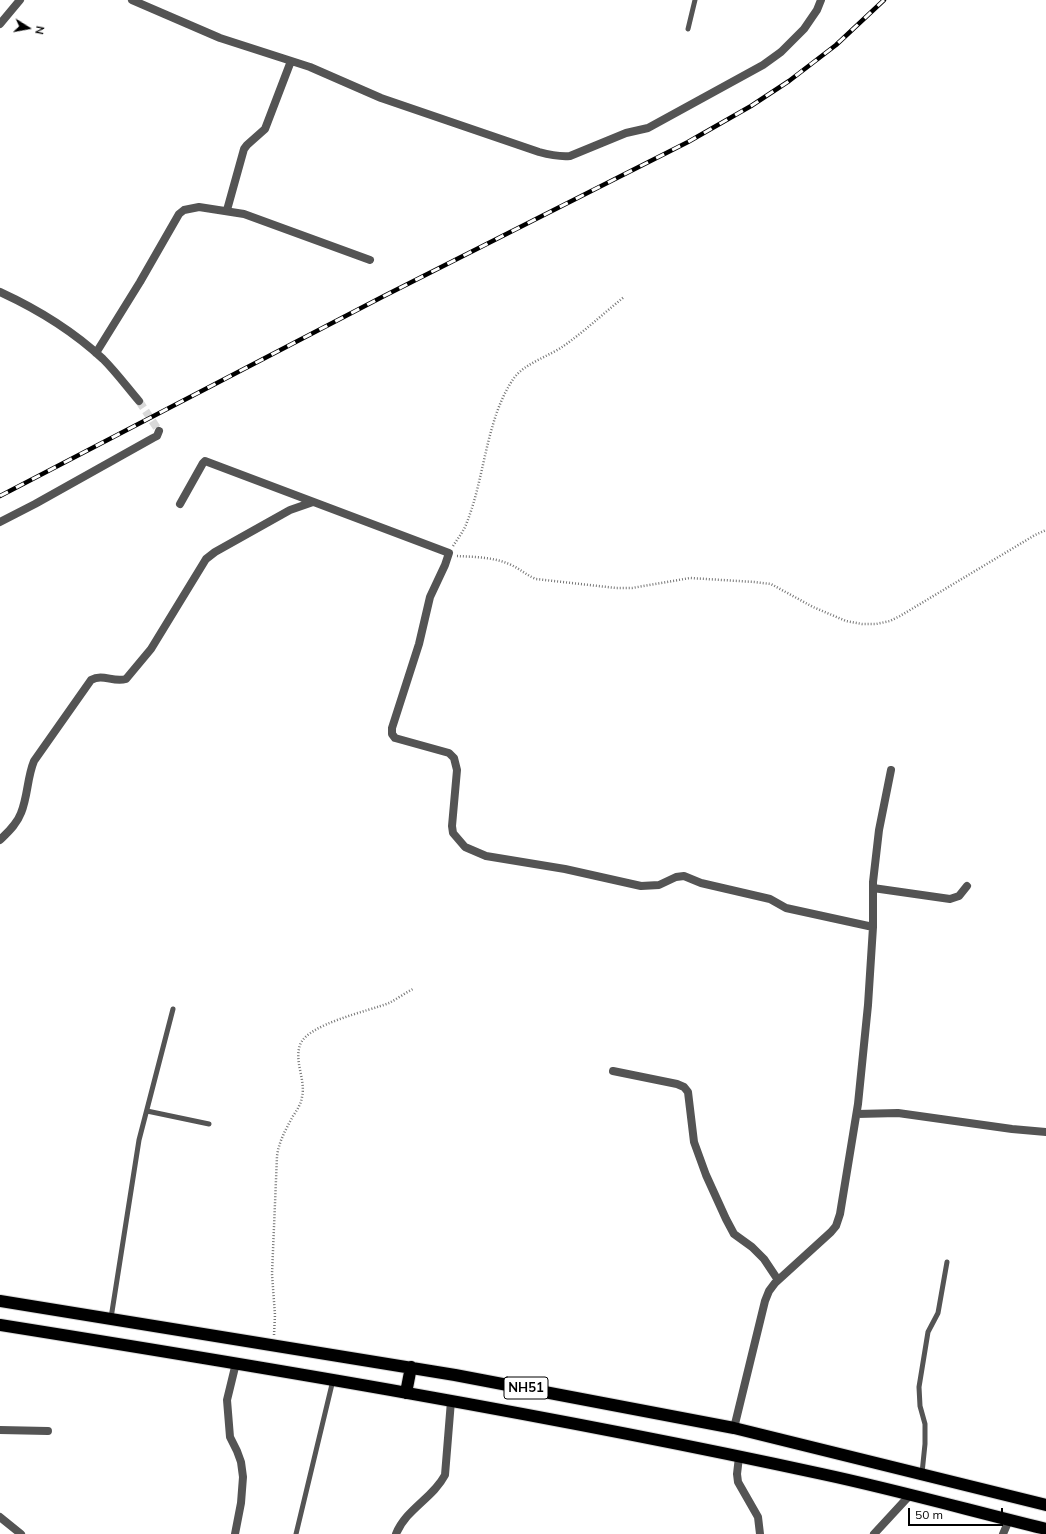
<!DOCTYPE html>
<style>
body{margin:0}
#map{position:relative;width:1046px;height:1534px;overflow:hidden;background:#fff;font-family:Mulish,sans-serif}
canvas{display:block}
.north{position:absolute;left:8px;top:8px;width:40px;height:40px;-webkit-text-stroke:3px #fff;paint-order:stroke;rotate:101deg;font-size:11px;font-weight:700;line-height:16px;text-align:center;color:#000}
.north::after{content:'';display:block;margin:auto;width:14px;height:18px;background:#000;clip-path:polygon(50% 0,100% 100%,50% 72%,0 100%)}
.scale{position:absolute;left:908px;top:1508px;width:95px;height:18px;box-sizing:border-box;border:2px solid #000;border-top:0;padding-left:5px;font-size:12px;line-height:14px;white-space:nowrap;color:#000;-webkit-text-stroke:3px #fff;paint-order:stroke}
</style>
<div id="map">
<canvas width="1046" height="1534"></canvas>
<div class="north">N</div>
<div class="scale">50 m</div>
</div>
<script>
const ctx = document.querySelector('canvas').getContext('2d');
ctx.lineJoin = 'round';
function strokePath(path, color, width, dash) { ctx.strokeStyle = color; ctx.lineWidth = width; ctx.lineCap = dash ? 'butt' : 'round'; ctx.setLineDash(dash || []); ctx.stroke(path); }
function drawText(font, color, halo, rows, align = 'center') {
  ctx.font = font + ' Mulish,sans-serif'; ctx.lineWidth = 4; ctx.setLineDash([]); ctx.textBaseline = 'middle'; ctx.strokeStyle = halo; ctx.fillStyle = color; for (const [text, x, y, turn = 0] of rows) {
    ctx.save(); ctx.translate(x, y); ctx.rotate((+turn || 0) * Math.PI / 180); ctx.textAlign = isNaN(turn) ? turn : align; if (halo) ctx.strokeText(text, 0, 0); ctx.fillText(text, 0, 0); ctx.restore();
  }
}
strokePath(new Path2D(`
 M139 401 159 431`), '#d9d9d9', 8, [8, 4]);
const highway = new Path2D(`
 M0 1301 455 1375 734 1428 1046 1505
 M0 1325C275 1369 550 1415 822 1474 897 1490 972 1511 1046 1529
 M406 1393 411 1367`);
strokePath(highway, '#dbdbdb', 14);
strokePath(new Path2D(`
 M453 546C458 538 464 531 467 522 485 477 486 418 514 378 525 363 550 356 565 345 586 330 604 313 624 297
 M457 556C474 557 493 557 509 564 519 568 526 575 536 579L616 588H632L690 578 754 582 771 584 813 607 846 621 862 624H876L890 621 900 616 1035 535 1046 530
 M274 1335 275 1315 272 1274 277 1156C279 1141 286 1129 293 1116 297 1110 301 1104 302 1097 306 1080 294 1062 300 1045 307 1024 369 1011 389 1003 397 999 405 993 413 989`), '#767676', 2.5, [1, 2]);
strokePath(new Path2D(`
 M688 29 695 0
 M147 1111 209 1124
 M111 1318 139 1140 173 1009
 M922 1473 925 1444V1424L920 1406 919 1387 928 1332 938 1313 947 1262
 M296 1534 333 1380`), '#545454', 5);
strokePath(new Path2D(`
 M132 0 220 38 310 67 381 98 539 152C550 155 559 157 570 156L626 133 648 128 763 65 781 52 804 29 817 10 821 0
 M0 24 20 0
 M227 210 244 149 247 145 265 129 291 61
 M0 292C37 309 73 331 103 359 116 372 127 387 139 401
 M96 353 140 282 179 214 184 210 199 207 244 214 370 260
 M180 504 203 463 205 461 449 553 445 565 430 597 419 644 392 728V734L395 738 449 753 454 758 457 770 452 826 453 833 465 847 486 856 565 869 641 886 659 885 676 877 684 876 701 883 770 899 786 908 873 927
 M0 522 35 504 153 438 157 436 159 431
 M0 840C8 832 17 824 21 813 28 796 27 778 34 761L91 680C103 673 113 683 126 679L151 649 206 559 215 552 290 510 313 502
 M873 888 950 899 959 896 967 886
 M613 1071 677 1084 684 1087 688 1092 694 1142 706 1175 726 1219 734 1234 752 1247 764 1259 778 1280
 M857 1114 898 1113 1012 1129 1046 1132
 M734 1428 765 1301 769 1291 775 1283 831 1232 836 1226 840 1214 858 1104 868 1005 873 927V882L879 830 891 770
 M0 1430 48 1431
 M739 1457 737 1474 738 1482 758 1517 760 1534
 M0 1517 21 1534
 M235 1534 241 1503 243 1477 241 1462 237 1451 230 1437 227 1400 236 1363
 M396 1534C406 1509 433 1498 445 1475L451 1401
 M874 1534 910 1495
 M1003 1534 1009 1520`), '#545454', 8);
strokePath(highway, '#000', 12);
const rail = new Path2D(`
 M0 496 384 296 688 142 751 106 789 81 836 45 884 0`);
strokePath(rail, '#000', 4.5);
strokePath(rail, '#fff', 3, [9]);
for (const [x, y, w] of [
 [526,1388,44]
]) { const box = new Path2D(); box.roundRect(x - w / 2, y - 11, w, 22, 3); ctx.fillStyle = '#fff'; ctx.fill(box); strokePath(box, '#000', 1); }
drawText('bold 13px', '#000', null, [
 ["NH51",526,1388]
]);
</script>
